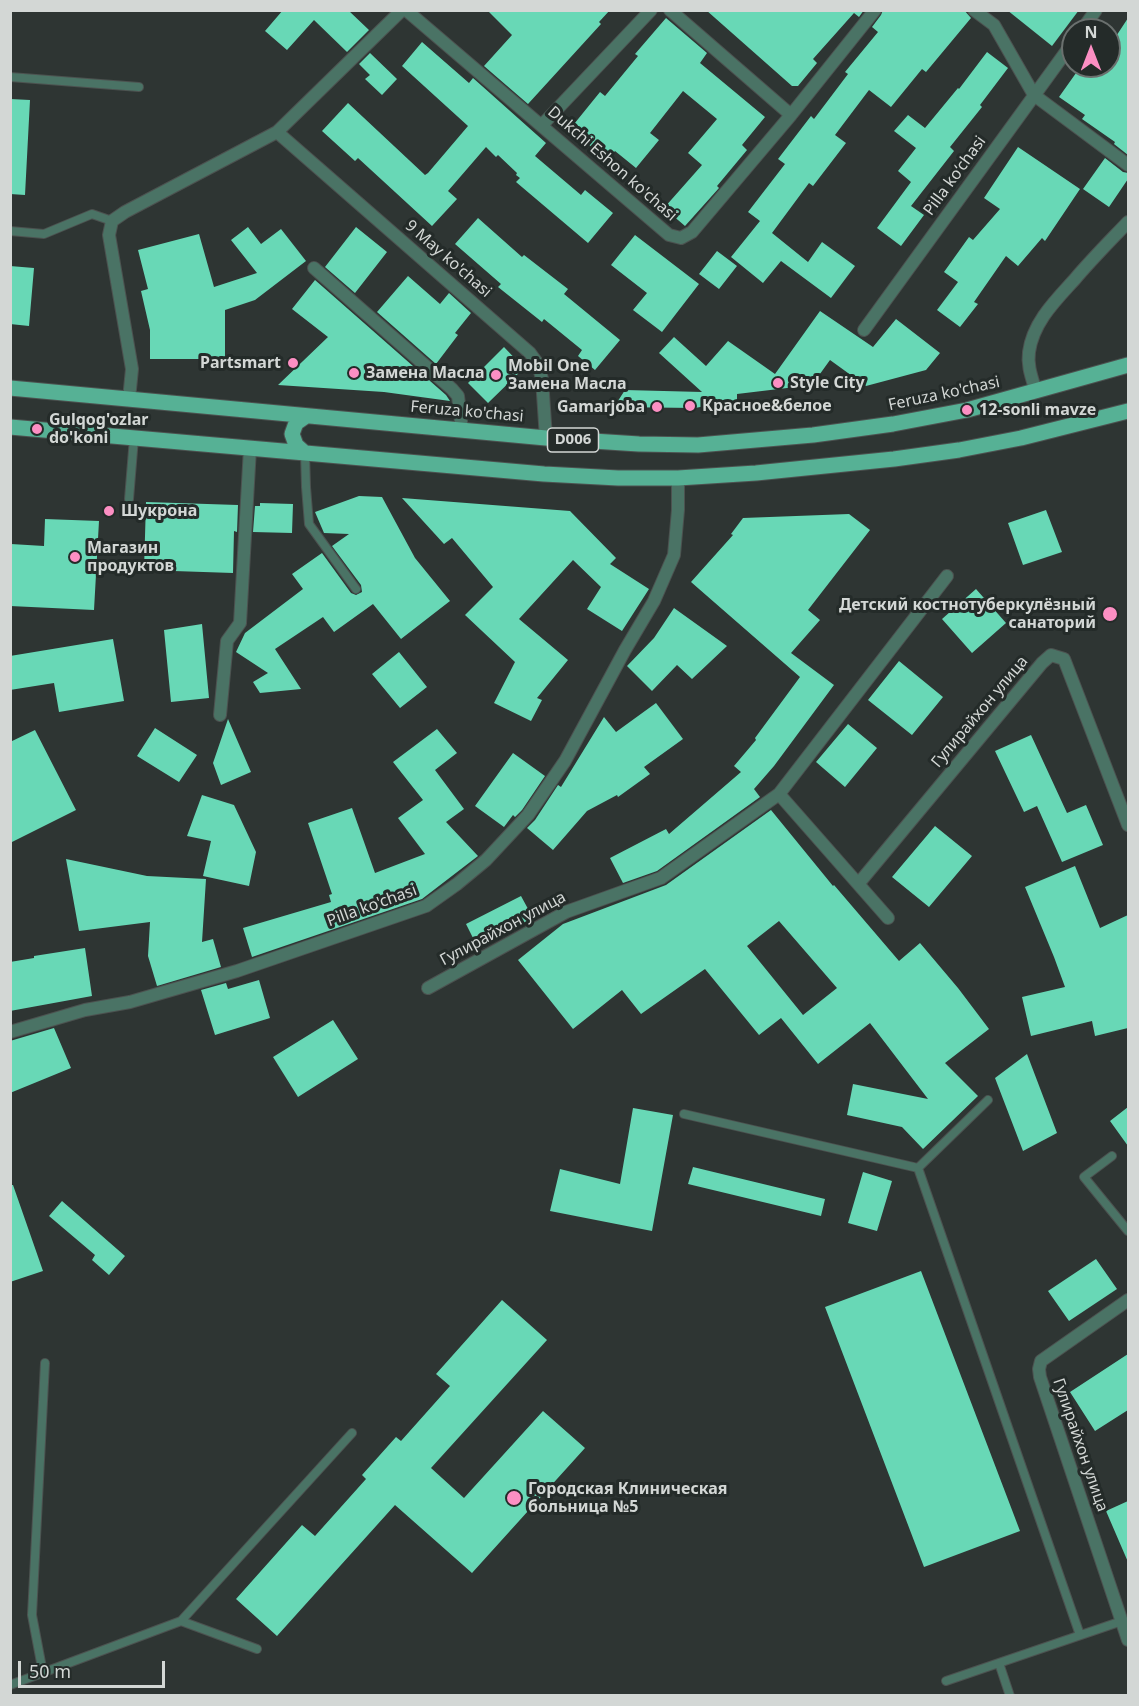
<!DOCTYPE html>
<meta charset="utf-8">
<style>
body{margin:0}
#map{position:relative;width:1139px;height:1706px;overflow:hidden;background:#2e3533;font-family:"Noto Sans",sans-serif}
canvas{display:block}
.frame{position:absolute;inset:0;border:12px solid #d3d7d5;pointer-events:none}
.north{position:absolute;left:1061px;top:18px;width:60px;height:60px;box-sizing:border-box;background:#242b29;border:2px solid #6a706e;border-radius:50%;rotate:0deg;font-size:16px;font-weight:700;line-height:24px;text-align:center;color:#d3d7d5}
.north::after{content:'';display:block;margin:auto;width:21px;height:27px;background:#fc8fc3;clip-path:polygon(50% 0,100% 100%,50% 72%,0 100%)}
.scale{position:absolute;left:18px;top:1661px;width:147px;height:27px;box-sizing:border-box;border:3px solid #d3d7d5;border-top:0;padding-left:8px;font-size:18px;line-height:21px;white-space:nowrap;color:#d3d7d5;-webkit-text-stroke:4px #242b29;paint-order:stroke}
</style>
<div id="map">
<canvas width="1139" height="1706"></canvas>
<div class="frame"></div>
<div class="north">N</div>
<div class="scale">50 m</div>
</div>
<script>
const ctx = document.querySelector('canvas').getContext('2d');
ctx.lineJoin = 'round';
function fillPath(path, color) { ctx.fillStyle = color; ctx.fill(path, 'evenodd'); }
function strokePath(path, color, width, dash) { ctx.strokeStyle = color; ctx.lineWidth = width; ctx.lineCap = dash ? 'butt' : 'round'; ctx.setLineDash(dash || []); ctx.stroke(path); }
function drawText(font, color, halo, rows, align = 'center') {
  ctx.font = font + ' "Noto Sans",sans-serif'; ctx.lineWidth = 6; ctx.setLineDash([]); ctx.textBaseline = 'middle'; ctx.strokeStyle = halo; ctx.fillStyle = color; for (const [text, x, y, turn = 0] of rows) {
    ctx.save(); ctx.translate(x, y); ctx.rotate((+turn || 0) * Math.PI / 180); ctx.textAlign = isNaN(turn) ? turn : align; if (halo) ctx.strokeText(text, 0, 0); ctx.fillText(text, 0, 0); ctx.restore();
  }
}
fillPath(new Path2D(`
 M283 10 349 11 369 30 347 52 314 20 287 50 265 31Z
 M487 10H610L599 22 601 24 528 104 484 66 512 35Z
 M706 10H864L859 17 854 13 813 59 817 63 798 86H792Z
 M883 10H964L971 18 926 72 922 69 891 107 869 90 835 135 846 143 813 186 809 183 772 233 808 262 822 242 855 266 831 298 781 261 763 283 731 257 760 221 748 212 785 164 778 159 811 116 814 119 848 74 845 72 878 32 872 27 881 15Z
 M1007 10H1079L1052 46Z
 M666 18 707 53 700 63 765 117 742 145 747 150 717 186 719 188 685 226 664 208 702 165 688 153 717 119 683 91 650 133 659 140 636 168 615 151 607 160 570 129 600 92 605 96 638 56 635 54Z
 M1128 18V155L1114 144 1115 142 1082 119 1085 115 1059 97 1081 66H1109V47Z
 M422 42 469 83 473 78 546 143 535 156 581 195 585 190 613 213 588 243 516 182 520 178 516 175 517 173 498 155 496 157 486 147 448 191 457 199 432 226 358 158 355 161 322 131 348 103 425 175 428 173 468 126 402 66Z
 M987 52 1008 68 980 105 982 107 950 147 954 151 911 206 924 215 901 246 877 228 911 182 898 171 916 148 894 131 908 115 925 128 958 88 959 89Z
 M370 53 397 79 382 95 365 79 370 75 359 64Z
 M10 99 30 100 25 195 10 194Z
 M1018 147 1080 189 1045 241 1042 238 1018 266 1006 256 974 302 978 304 960 327 937 310 958 282 944 272 969 237 973 240 1000 209 984 198Z
 M1105 158 1123 172 1128 173V179L1109 207 1083 189Z
 M478 218 522 257 524 255 568 289 564 294 620 340 595 370 578 356 582 350 544 319 542 322 498 287 501 284 455 244Z
 M248 227 261 244 281 229 306 261 255 300 225 310V359H150V330L141 291 148 289 138 250 199 234 214 287 257 273 231 240Z
 M356 227 387 252 355 293 325 267Z
 M635 235 699 284 662 332 633 310 647 293 611 265Z
 M717 251 737 266 719 289 699 274Z
 M10 266 34 268 29 326 10 324Z
 M408 276 440 304 449 293 471 313 455 333 458 335 436 364 377 312Z
 M315 280 446 395 450 401 384 392 278 385 328 337 292 309Z
 M820 311 873 347 896 319 940 353 926 370 866 386 830 360 812 385 737 394V400L695 408 614 407 625 390 702 392 659 353 674 337 706 366 728 341 775 374Z
 M504 347 524 368 488 403 468 383Z
 M359 496 382 497 415 558 450 601 401 639 373 604 334 632 323 617 275 649 301 689 260 693 253 682 268 673 236 652 245 633 303 589 292 574 322 553 351 593 356 595 362 592 361 585 332 546 349 534 324 533 315 512Z
 M402 498 570 511 616 558 610 564 649 589 622 631 587 609 601 587 573 560 519 619 568 660 537 698 542 700 531 721 494 703 515 662 465 615 493 587 452 538 444 544Z
 M146 502 238 505 237 532 234 531 233 573 144 570Z
 M260 503 293 504 292 533 253 532 255 506H260Z
 M1046 510 1062 552 1023 565 1008 523Z
 M849 514 870 530 808 610 820 620 791 653 834 685 774 766 754 789 760 797 657 871 623 883 610 858 666 829 669 834 741 772 734 766 756 740 755 738 800 677 691 582 733 535 731 534 743 518Z
 M45 519 99 521 94 610 10 606 11 544 44 546Z
 M976 589 1006 623 972 653 942 619Z
 M674 608 727 646 692 679 677 665 652 691 627 666 654 638Z
 M202 624 209 698 171 702 164 630Z
 M113 639 124 701 59 712 54 683 10 690V656Z
 M399 652 427 687 400 708 372 674Z
 M899 661 943 697 912 735 868 700Z
 M656 703 683 739 644 767 650 774 618 797 617 795 587 811 553 850 527 828 535 820 558 785 561 787 604 717 616 732Z
 M228 719 251 772 221 785 213 763Z
 M848 724 877 748 845 787 816 762Z
 M155 728 197 755 179 782 137 756Z
 M437 729 457 753 435 770 464 809 446 822 478 856 422 899 252 957 243 928 331 902 329 895 332 894 308 823 352 808 375 873 425 854 398 818 423 800 393 762Z
 M35 730 76 810 10 843V742Z
 M1031 735 1067 813 1086 805 1103 845 1062 862 1037 806 1024 812 995 751Z
 M513 753 545 776 522 810 515 817 513 815 504 827 475 806Z
 M202 795 234 805 256 852 249 886 203 876 211 841 187 836Z
 M771 810 833 886 834 885 899 961 920 943 958 988 989 1029 945 1063 978 1096 923 1149 902 1127 847 1115 853 1084 928 1099 870 1023 818 1064 781 1018 759 1035 705 969 641 1014 622 990 573 1029 518 960 563 924 666 885ZM779 921 837 988 803 1015 747 946Z
 M935 826 972 856 929 907 892 877Z
 M66 859 147 876 206 879 202 942 213 939 221 967 157 986 148 956 150 922 79 931Z
 M1075 866 1100 928 1128 915V1028L1095 1036 1092 1021 1031 1036 1022 997 1065 987 1054 957 1025 887Z
 M521 896 533 918 477 946 466 924Z
 M85 948 92 996 10 1011V962L34 958V956Z
 M259 980 270 1018 215 1035 201 990 226 983 228 989Z
 M333 1020 358 1059 298 1097 273 1057Z
 M54 1028 71 1068 10 1093V1041Z
 M1027 1054 1057 1133 1023 1151 995 1078Z
 M1128 1107V1146L1110 1121Z
 M633 1108 673 1115 652 1231 550 1211 560 1169 620 1184Z
 M693 1167 825 1199 821 1216 688 1184Z
 M863 1172 892 1181 877 1231 848 1223Z
 M10 1185H13L43 1271 10 1282Z
 M62 1201 125 1256 109 1275 92 1260 95 1255 49 1216Z
 M1096 1259 1117 1289 1069 1321 1048 1291Z
 M921 1271 1020 1531 924 1567 825 1307Z
 M502 1300 547 1340 431 1468 464 1498 543 1411 585 1448 472 1573 395 1505 277 1636 236 1599 302 1525 315 1536 366 1479 362 1475 396 1437 401 1441 450 1386 436 1374Z
 M1128 1354V1410L1095 1431 1070 1392Z
 M1128 1501V1562L1106 1511Z`), '#68d8b6');
const service = new Path2D(`
 M10 77 139 87
 M10 231 44 234 92 214 112 221
 M305 453 306 487 309 524 356 589
 M129 499 134 438
 M684 1114 918 1168 1080 1635
 M1112 1156 1084 1177 1128 1231
 M918 1168 988 1100
 M181 1621 352 1433
 M999 1663 1010 1696
 M43 1673 32 1615 45 1363
 M946 1681 1122 1621
 M10 1685 181 1621 257 1649`);
const minor = new Path2D(`
 M406 10 669 235 681 238 692 232 791 115 875 10
 M670 10 791 115
 M974 10 994 25 1034 95 1128 165
 M1082 30 1096 10
 M542 125 651 10
 M277 132 530 353 538 364 542 379 546 438
 M314 268 452 389 458 396 462 430
 M864 330 1073 42
 M1036 392C1032 378 1027 366 1029 352 1033 322 1056 300 1075 279 1092 259 1110 241 1128 222
 M129 399 132 369 109 235 112 221 125 212 277 132 402 10
 M220 715 227 641 240 623 250 448
 M779 794 888 918
 M859 883 1042 663 1051 655 1064 659 1128 825
 M428 988 566 912 661 878 779 794 947 576
 M10 1032 85 1010 130 1002 237 971 426 906 457 884 486 860 528 815 565 761 625 650 654 601 674 555 678 510V478
 M1128 1300 1041 1361 1039 1369 1040 1377 1128 1640`);
const primary = new Path2D(`
 M10 388 546 438 639 444 698 445 813 435 893 424 967 410 1128 365
 M10 427 544 474 618 478H678L756 473 894 459 959 450 1021 438 1128 411
 M305 453 296 445 292 434 296 423 306 416`);
strokePath(service, '#4c5250', 10);
strokePath(minor, '#4c5250', 14);
strokePath(primary, '#4c5250', 17);
strokePath(service, '#4a7365', 8);
strokePath(minor, '#4a7365', 12);
strokePath(primary, '#56b195', 15);
for (const [x, y, r, color] of [
 [293,363,6,"#fc8fc3"],
 [354,373,6,"#fc8fc3"],
 [496,375,6,"#fc8fc3"],
 [778,383,6,"#fc8fc3"],
 [690,406,6,"#fc8fc3"],
 [657,407,6,"#fc8fc3"],
 [967,410,6,"#fc8fc3"],
 [37,429,6,"#fc8fc3"],
 [109,511,6,"#fc8fc3"],
 [75,557,6,"#fc8fc3"],
 [1110,614,8,"#fc8fc3"],
 [514,1498,8,"#fc8fc3"]
]) { const dot = new Path2D(); dot.arc(x, y, r, 0, 2 * Math.PI); ctx.fillStyle = color; ctx.fill(dot); strokePath(dot, '#242b29', 2); }
for (const [x, y, w] of [
 [573,440,51]
]) { const box = new Path2D(); box.roundRect(x - w / 2, y - 12, w, 24, 4.5); ctx.fillStyle = '#242b29'; ctx.fill(box); strokePath(box, '#d3d7d5', 1.5); }
drawText('bold 15px', '#d3d7d5', null, [
 ["D006",573,440]
]);
drawText('16px', '#d3d7d5', '#242b29', [
 ["Dukchi Eshon ko'chasi",612,164,41],
 ["Pilla ko‘chasi",955,176,-54],
 ["9 May ko'chasi",448,259,41],
 ["Feruza ko'chasi",944,394,-12],
 ["Feruza ko'chasi",467,412,5],
 ["Гулирайхон улица",980,712,-50],
 ["Pilla ko'chasi",372,906,-20],
 ["Гулирайхон улица",503,929,-28],
 ["Гулирайхон улица",1080,1445,71]
]);
drawText('bold 16px', '#d3d7d5', '#242b29', [
 ["Partsmart",281,363,"right"],
 ["Mobil One",508,366],
 ["Замена Масла",508,384],
 ["Замена Масла",366,373],
 ["Style City",790,383],
 ["Красное&белое",702,406],
 ["Gamarjoba",645,407,"right"],
 ["12-sonli mavze",979,410],
 ["Gulqog'ozlar",49,420],
 ["do'koni",49,438],
 ["Шукрона",121,511],
 ["Магазин",87,548],
 ["продуктов",87,566],
 ["Детский костнотуберкулёзный",1096,605,"right"],
 ["санаторий",1096,623,"right"],
 ["Городская Клиническая",528,1489],
 ["больница №5",528,1507]
], 'left');
</script>
